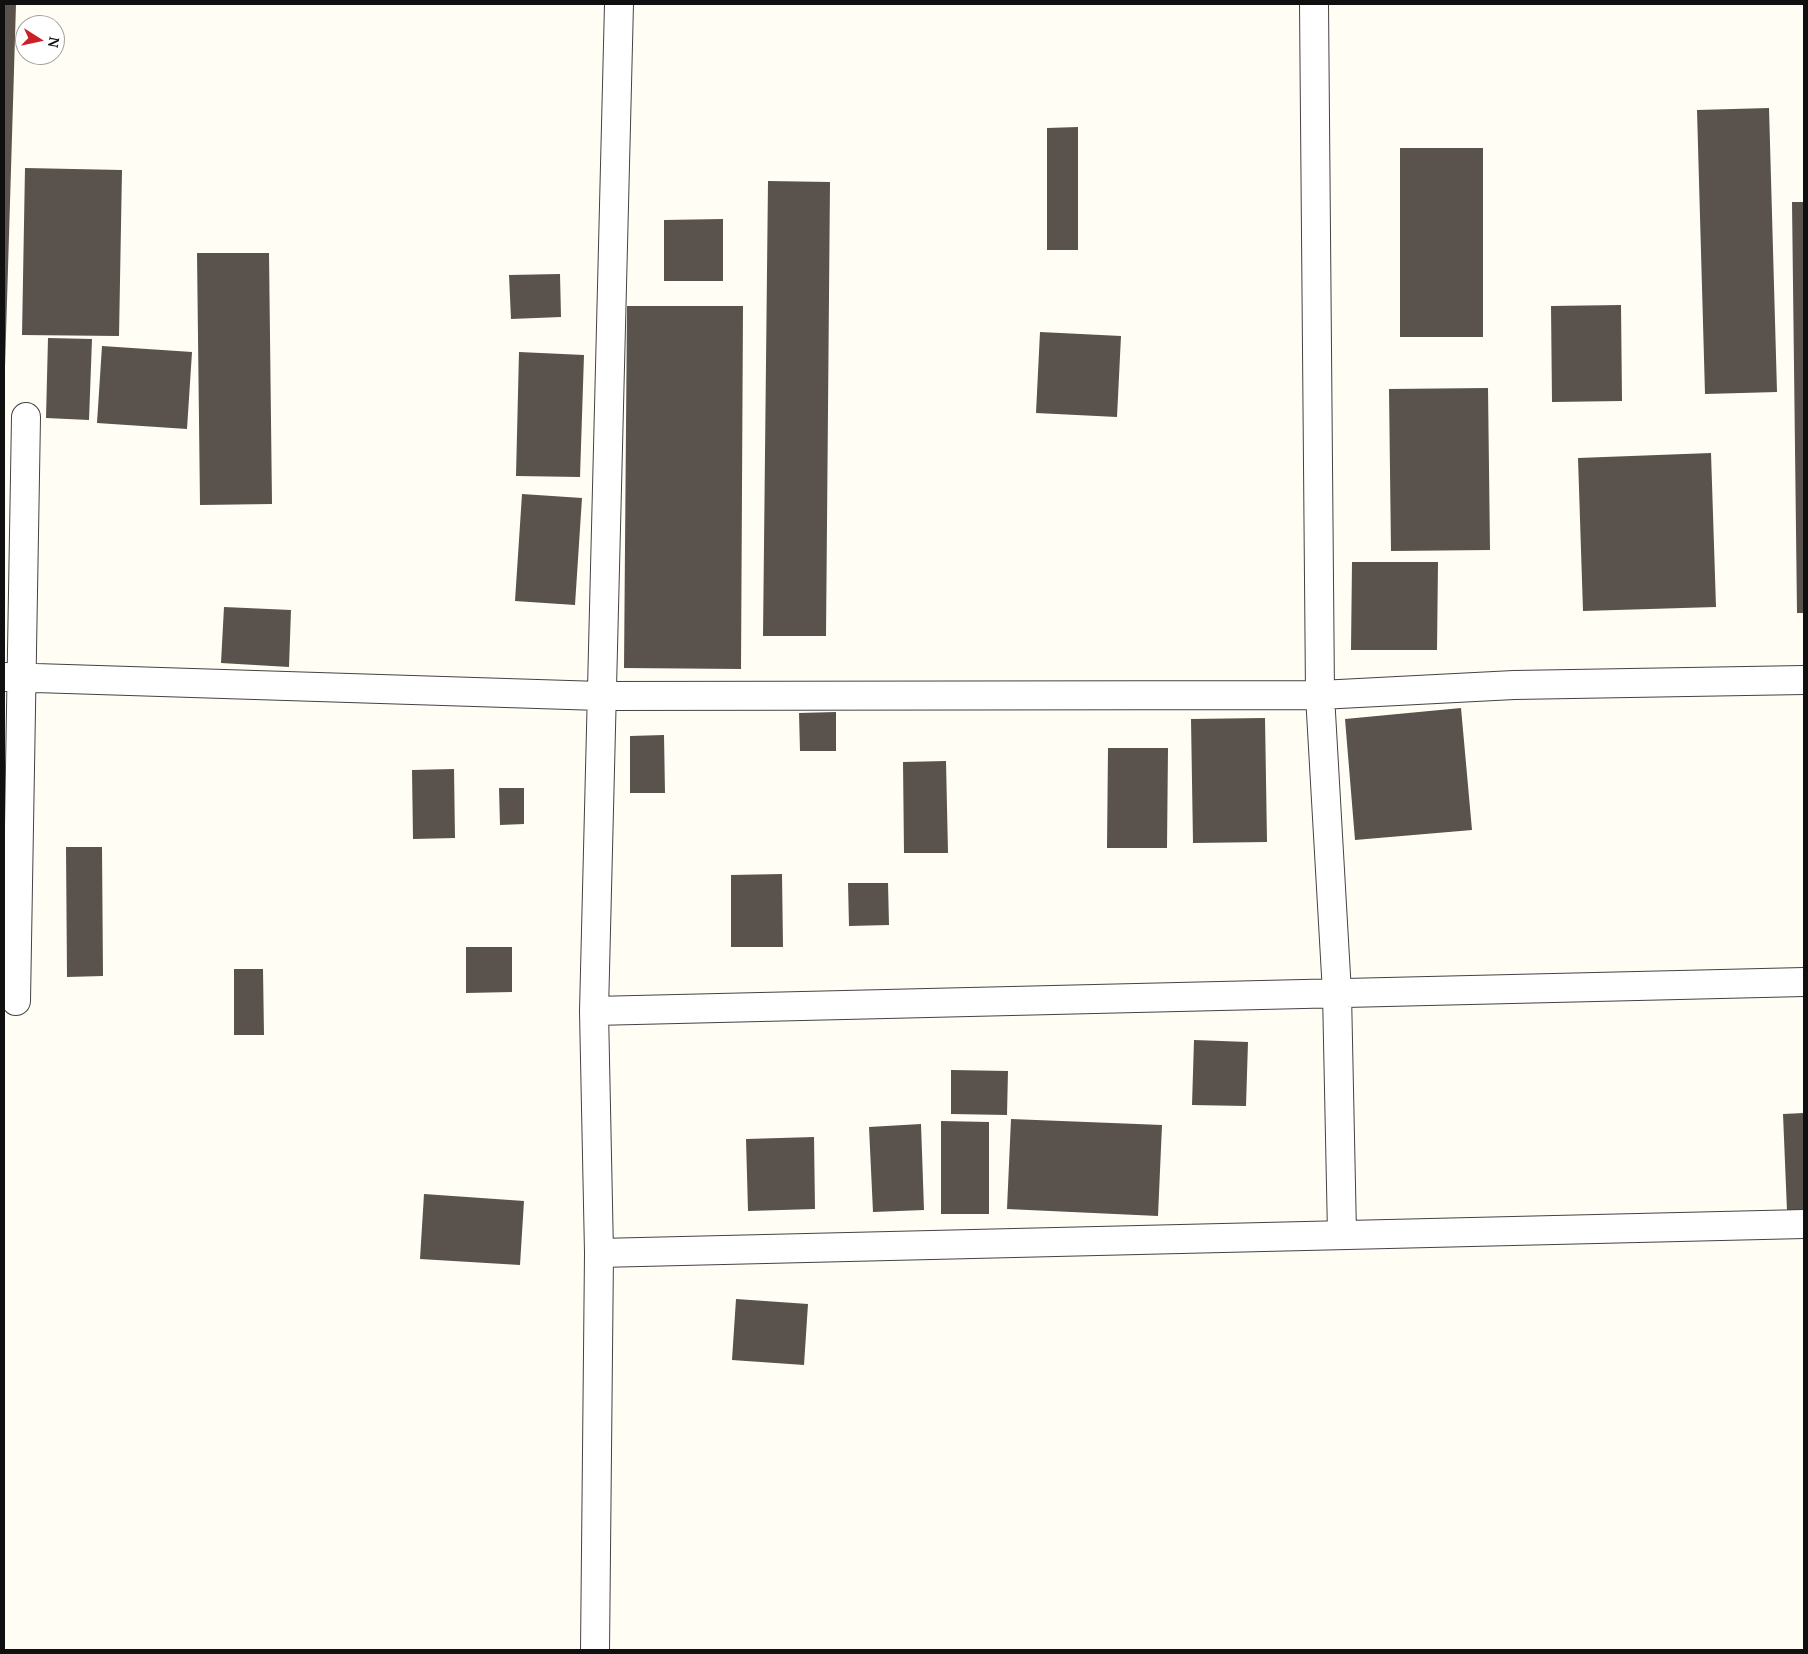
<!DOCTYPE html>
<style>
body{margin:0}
#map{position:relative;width:1808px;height:1654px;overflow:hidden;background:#fffdf4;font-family:"PT Serif",serif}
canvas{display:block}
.frame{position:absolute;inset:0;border:5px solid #101010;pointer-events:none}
.north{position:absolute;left:15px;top:15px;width:50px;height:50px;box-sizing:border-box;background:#fff;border:1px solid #9f9f9f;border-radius:50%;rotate:100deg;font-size:14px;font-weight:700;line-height:20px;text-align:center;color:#101010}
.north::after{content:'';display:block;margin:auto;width:18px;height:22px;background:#c82127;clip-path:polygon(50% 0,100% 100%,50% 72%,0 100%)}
</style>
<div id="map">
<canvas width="1808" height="1654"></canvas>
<div class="frame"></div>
<div class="north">N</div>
</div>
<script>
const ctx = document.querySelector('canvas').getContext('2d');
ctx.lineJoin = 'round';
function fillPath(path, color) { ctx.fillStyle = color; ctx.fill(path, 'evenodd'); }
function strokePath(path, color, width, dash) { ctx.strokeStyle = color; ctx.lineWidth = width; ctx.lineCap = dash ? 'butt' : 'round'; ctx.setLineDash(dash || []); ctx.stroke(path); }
fillPath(new Path2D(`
 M4 4H16L5 367H4Z
 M1769 108 1777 392 1705 394 1697 110Z
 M1078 127V250H1047V128Z
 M1400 148H1483V337H1400Z
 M25 168 122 170 119 336 22 335Z
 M768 181 830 182 826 636H763Z
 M1792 202H1804V613H1797Z
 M723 219V281H664V220Z
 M197 253H269L272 504 200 505Z
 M560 274 561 317 511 319 509 275Z
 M1621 305 1622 401 1552 402 1551 306Z
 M627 306H743L741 669 624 668Z
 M1040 332 1121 336 1117 417 1036 413Z
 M48 338 92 339 89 420 46 418Z
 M102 346 192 352 187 429 97 423Z
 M519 352 584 355 580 477 516 476Z
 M1488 388 1490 550 1391 551 1389 389Z
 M1711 453 1716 607 1583 611 1578 458Z
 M522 494 582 498 575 605 515 601Z
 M1352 562H1438L1437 650H1351Z
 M224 607 291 610 289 667 221 663Z
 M1461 708 1472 830 1355 840 1345 719Z
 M836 712V751H800L799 713Z
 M1265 718 1267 842 1193 843 1191 719Z
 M664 735 665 793H630V736Z
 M1108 748H1168L1167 848H1107Z
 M946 761 948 853H904L903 762Z
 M454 769 455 838 413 839 412 770Z
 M499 788H524V824L500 825Z
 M66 847H102L103 976 67 977Z
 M782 874 783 947H731V875Z
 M848 883H888L889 925 849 926Z
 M466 947H512V992L466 993Z
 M234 969H263L264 1035H234Z
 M1194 1040 1248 1042 1246 1106 1192 1105Z
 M951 1070 1008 1071 1007 1115 951 1114Z
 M1804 1113V1211H1787L1783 1114Z
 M1011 1119 1162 1125 1158 1216 1007 1209Z
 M941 1121 989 1122V1214H941Z
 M921 1124 924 1210 873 1212 869 1127Z
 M814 1137 815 1209 748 1211 746 1139Z
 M424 1194 524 1201 520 1265 420 1259Z
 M736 1299 808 1304 804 1365 732 1360Z`), '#5a524c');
const minor = new Path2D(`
 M1314 4 1320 695 1337 993 1342 1234
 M4 677 600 696 1320 695 1514 685 1804 680
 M16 1001 26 417
 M594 1011 1804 982
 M599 1253 1804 1224
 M595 1650 599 1253 594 1011 619 4`);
strokePath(minor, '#434343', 30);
strokePath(minor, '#fff', 28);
</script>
